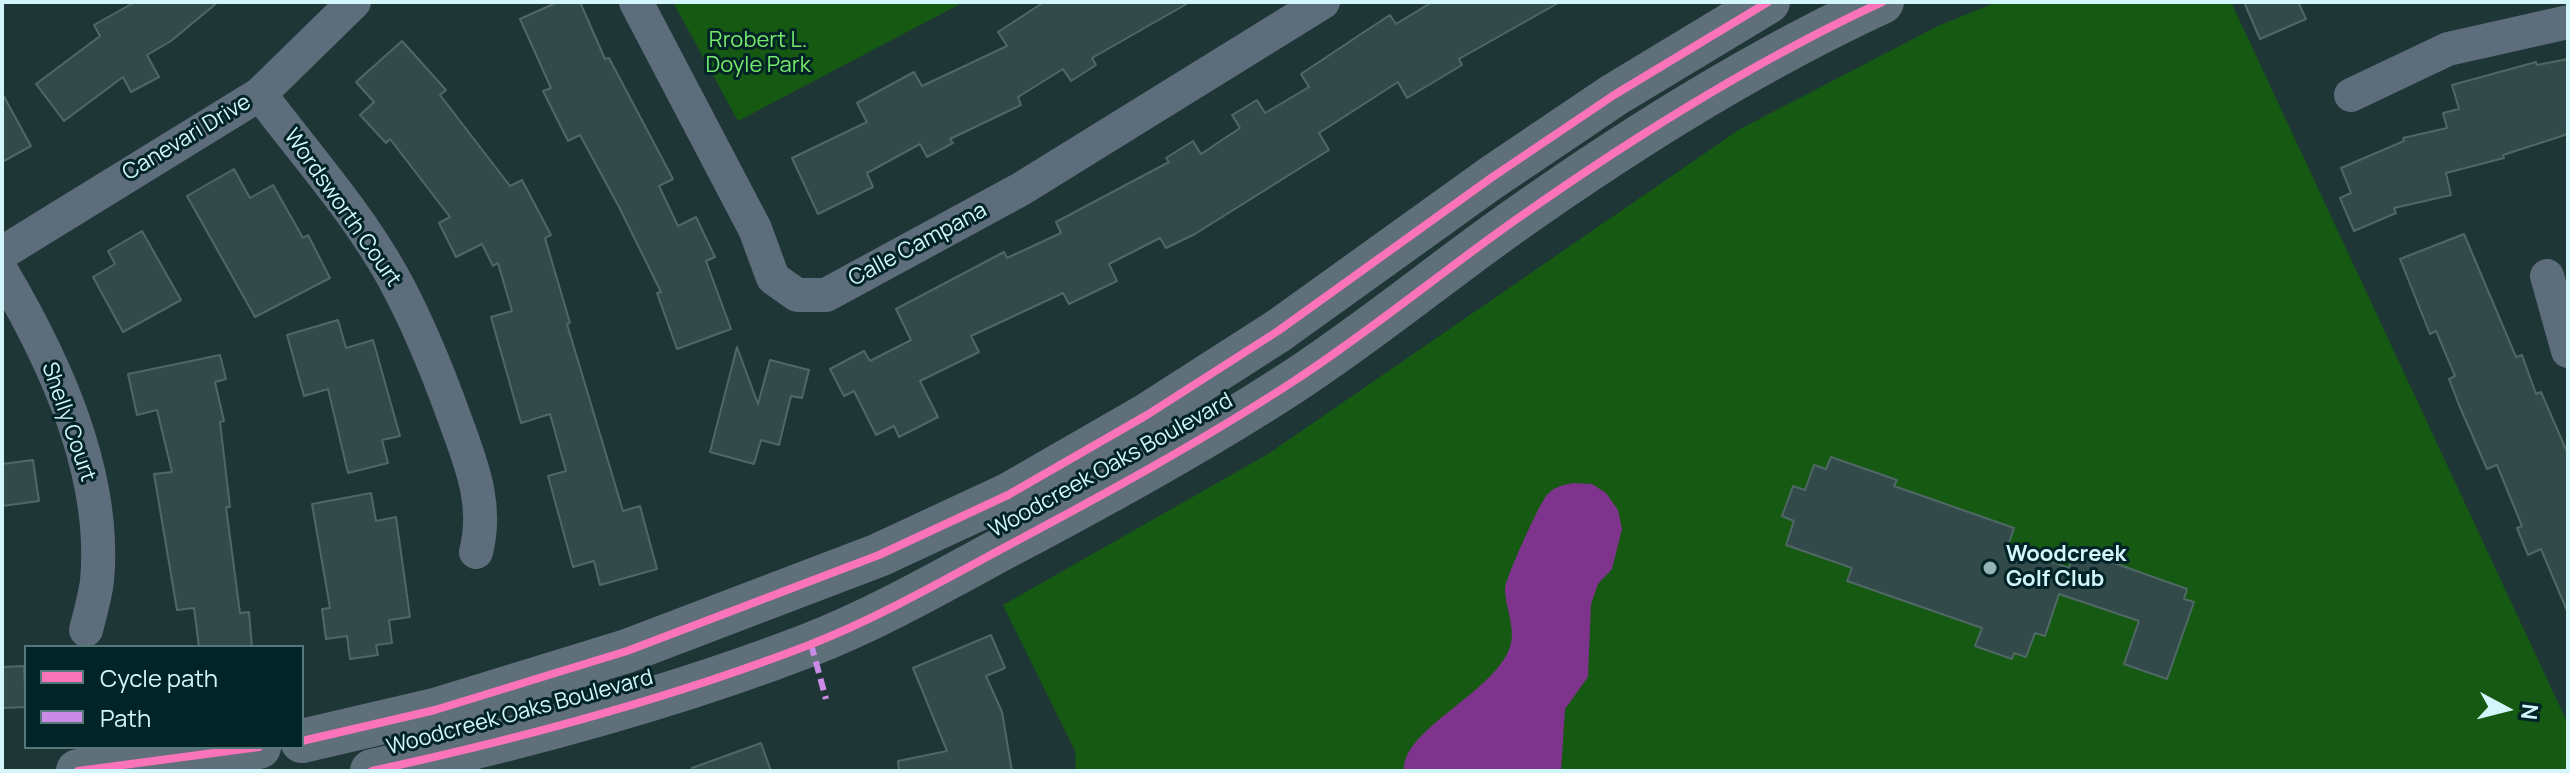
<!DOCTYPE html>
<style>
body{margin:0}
#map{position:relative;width:2570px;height:773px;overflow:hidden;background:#1f3637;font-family:Manrope,sans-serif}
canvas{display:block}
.frame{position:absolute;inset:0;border:4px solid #d2f6f9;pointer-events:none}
.legend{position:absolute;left:24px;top:645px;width:280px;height:104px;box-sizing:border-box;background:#032426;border:2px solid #56787a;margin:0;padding:10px 14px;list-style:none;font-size:24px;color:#d2f6f9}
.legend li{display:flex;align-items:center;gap:16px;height:40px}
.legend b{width:40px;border:2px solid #56787a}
.north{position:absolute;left:2466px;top:669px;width:80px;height:80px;-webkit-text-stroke:6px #032426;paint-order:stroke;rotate:97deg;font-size:22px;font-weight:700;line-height:32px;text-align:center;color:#d2f6f9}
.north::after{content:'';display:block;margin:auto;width:28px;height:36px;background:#d2f6f9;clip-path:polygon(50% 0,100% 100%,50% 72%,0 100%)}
</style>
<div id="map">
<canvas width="2570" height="773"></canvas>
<div class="frame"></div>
<ul class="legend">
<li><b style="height:10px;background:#fb73b8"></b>Cycle path</li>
<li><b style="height:10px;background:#ca8be6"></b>Path</li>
</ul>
<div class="north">N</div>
</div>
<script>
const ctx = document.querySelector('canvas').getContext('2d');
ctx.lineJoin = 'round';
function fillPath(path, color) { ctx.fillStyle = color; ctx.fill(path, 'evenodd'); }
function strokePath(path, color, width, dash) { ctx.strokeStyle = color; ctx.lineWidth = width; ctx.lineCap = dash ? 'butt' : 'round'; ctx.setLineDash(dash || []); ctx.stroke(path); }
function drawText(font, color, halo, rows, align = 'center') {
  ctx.font = font + ' Manrope,sans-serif'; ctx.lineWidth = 6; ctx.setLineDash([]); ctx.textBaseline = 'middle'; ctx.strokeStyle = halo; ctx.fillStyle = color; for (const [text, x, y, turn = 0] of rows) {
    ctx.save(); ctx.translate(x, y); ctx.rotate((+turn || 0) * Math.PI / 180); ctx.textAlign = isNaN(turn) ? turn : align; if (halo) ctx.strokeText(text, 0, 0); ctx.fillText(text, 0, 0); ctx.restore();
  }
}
fillPath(new Path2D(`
 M673 2H964L738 121Z
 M1997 2H2231L2568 724V771H1076L1075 751 1003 605 1268 454 1740 129 1938 26Z`), '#155913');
fillPath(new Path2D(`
 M1574 483 1592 484 1606 493 1618 510 1622 529 1612 569 1598 584 1591 604 1588 677 1565 709 1561 771H1404C1401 728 1500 691 1511 643 1515 626 1505 606 1505 589 1505 579 1540 502 1547 495 1555 486 1563 485 1574 483Z`), '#7e348c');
const building = new Path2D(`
 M135 2H218L171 41 147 55 159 77 131 92 123 77 64 121 36 84 100 36 94 25Z
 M558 2H580L605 59 609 58 673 179 659 186 678 226 696 217 715 257 706 261 731 329 677 349 657 293 661 292 619 207 580 135 568 141 543 91 551 88 520 19Z
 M1044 2H1190L1092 58 1096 65 1071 81 1063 69 1018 97 1021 105 950 139 953 143 927 157 920 144 867 173 873 187 818 214 792 158 867 122 857 103 914 72 922 86 1007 46 998 32Z
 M1432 2H1560L1459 59 1462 65 1407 98 1398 82 1319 133 1329 150 1195 234 1166 248 1160 238 1109 264 1117 281 1069 304 1063 293 971 336 979 352 920 381 938 417 899 437 894 426 876 435 854 391 844 396 830 369 864 351 870 361 911 340 896 309 1004 252 1007 258 1061 233 1056 222 1169 162 1166 158 1193 141 1201 154 1240 128 1232 115 1257 100 1265 113 1309 87 1301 74 1367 30 1390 15 1396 24Z
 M2244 2H2298L2306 19 2260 39Z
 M402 41 446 90 440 95 510 186 522 180 551 235 545 238 570 323 567 324 623 511 640 506 657 569 600 585 594 561 573 567 548 476 566 471 550 414 521 423 491 317 512 311 498 263 493 266 482 244 456 257 439 223 450 217 390 139 386 143 360 115 374 102 356 82Z
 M2568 59V134L2503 155 2504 158 2446 173 2451 195 2394 208 2396 213 2354 231 2340 198 2351 193 2341 168 2404 141 2403 138 2447 128 2443 113 2459 109 2452 85 2536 62 2537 65Z
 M2 93 31 146 2 162Z
 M234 169 250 198 273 185 303 238 308 235 330 278 255 317 187 196Z
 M142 231 181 300 123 332 93 277 115 264 108 251Z
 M2464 234 2516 357 2522 355 2536 394 2541 392 2568 454V613L2541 549 2528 555 2517 528 2522 526 2497 465 2487 469 2459 405 2449 379 2455 376 2436 331 2430 334 2400 259Z
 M338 320 346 348 373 340 400 436 382 440 388 463 348 473 328 389 304 396 287 335Z
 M737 347 758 404 770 360 809 370 802 398 791 396 779 445 761 440 754 464 710 452Z
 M220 355 226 379 215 382 224 421 220 422 230 507H226L240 613 249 612 252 647H199L194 608 177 610 154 474 172 472 157 410 137 415 128 374Z
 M1831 457 1897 480 1894 486 2014 528 2008 546 2069 568 2075 549 2187 589 2184 599 2194 602 2167 679 2124 664 2139 621 2059 594 2045 636 2035 633 2026 657 2014 653 2012 659 1975 646 1982 628 1847 581 1852 568 1786 545 1794 521 1782 516 1793 486 1805 490 1814 465 1826 469Z
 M33 460 39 501 2 506V464Z
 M371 493 376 521 396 517 410 617 389 620 392 643 376 645 378 655 350 659 347 636 326 639 322 609 330 608 312 504Z
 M991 635 1005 668 986 676 1002 712 1012 771H899L898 761 947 751 913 668Z
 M24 666 26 707 2 708V667Z
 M761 743 771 771H693L692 768Z`);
fillPath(building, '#324b4a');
strokePath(building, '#4f6866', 2);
strokePath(new Path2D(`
 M636 2 755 229 773 278 797 295H826L1021 189 1323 2
 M260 94C305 154 357 212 393 277 419 324 438 372 456 422 472 466 488 505 476 552
 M2351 95 2448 49 2568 22
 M2 253 260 94 354 2
 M2 272C55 362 107 474 97 581 95 597 90 614 86 630
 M2547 276 2568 351`), '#5e6d7c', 34);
strokePath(new Path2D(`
 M302 741 435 710 627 651 879 555 1008 495 1147 415 1278 331 1491 178 1614 95 1768 2
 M78 771 259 747
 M372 771C519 739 669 699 809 645 878 618 944 580 1009 545 1105 494 1200 442 1291 383 1368 333 1439 274 1514 221 1630 139 1752 62 1882 2`), '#5f707b', 44);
strokePath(new Path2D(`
 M811 644 826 699`), '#ca8be6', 6, [12, 6]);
strokePath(new Path2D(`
 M302 741 435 710 627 651 879 555 1008 495 1147 415 1278 331 1491 178 1614 95 1768 2
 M78 771 259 747
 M372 771C519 739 669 699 809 645 878 618 944 580 1009 545 1105 494 1200 442 1291 383 1368 333 1439 274 1514 221 1630 139 1752 62 1882 2`), '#fb73b8', 8);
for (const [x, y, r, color] of [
 [1990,568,8,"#93b3b5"]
]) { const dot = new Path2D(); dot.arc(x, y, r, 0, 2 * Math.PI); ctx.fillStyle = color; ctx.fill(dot); strokePath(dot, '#032426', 3); }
drawText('22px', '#76e96c', '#032426', [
 ["Rrobert L.",758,41],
 ["Doyle Park",758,66]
]);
drawText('22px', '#d2f6f9', '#032426', [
 ["Canevari Drive",187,138,-31],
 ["Wordsworth Court",342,208,55],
 ["Calle Campana",918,245,-28],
 ["Shelly Court",68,422,71],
 ["Woodcreek Oaks Boulevard",1111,466,-29],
 ["Woodcreek Oaks Boulevard",520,713,-15]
]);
drawText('bold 22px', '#d2f6f9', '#032426', [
 ["Woodcreek",2006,555],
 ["Golf Club",2006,580]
], 'left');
</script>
